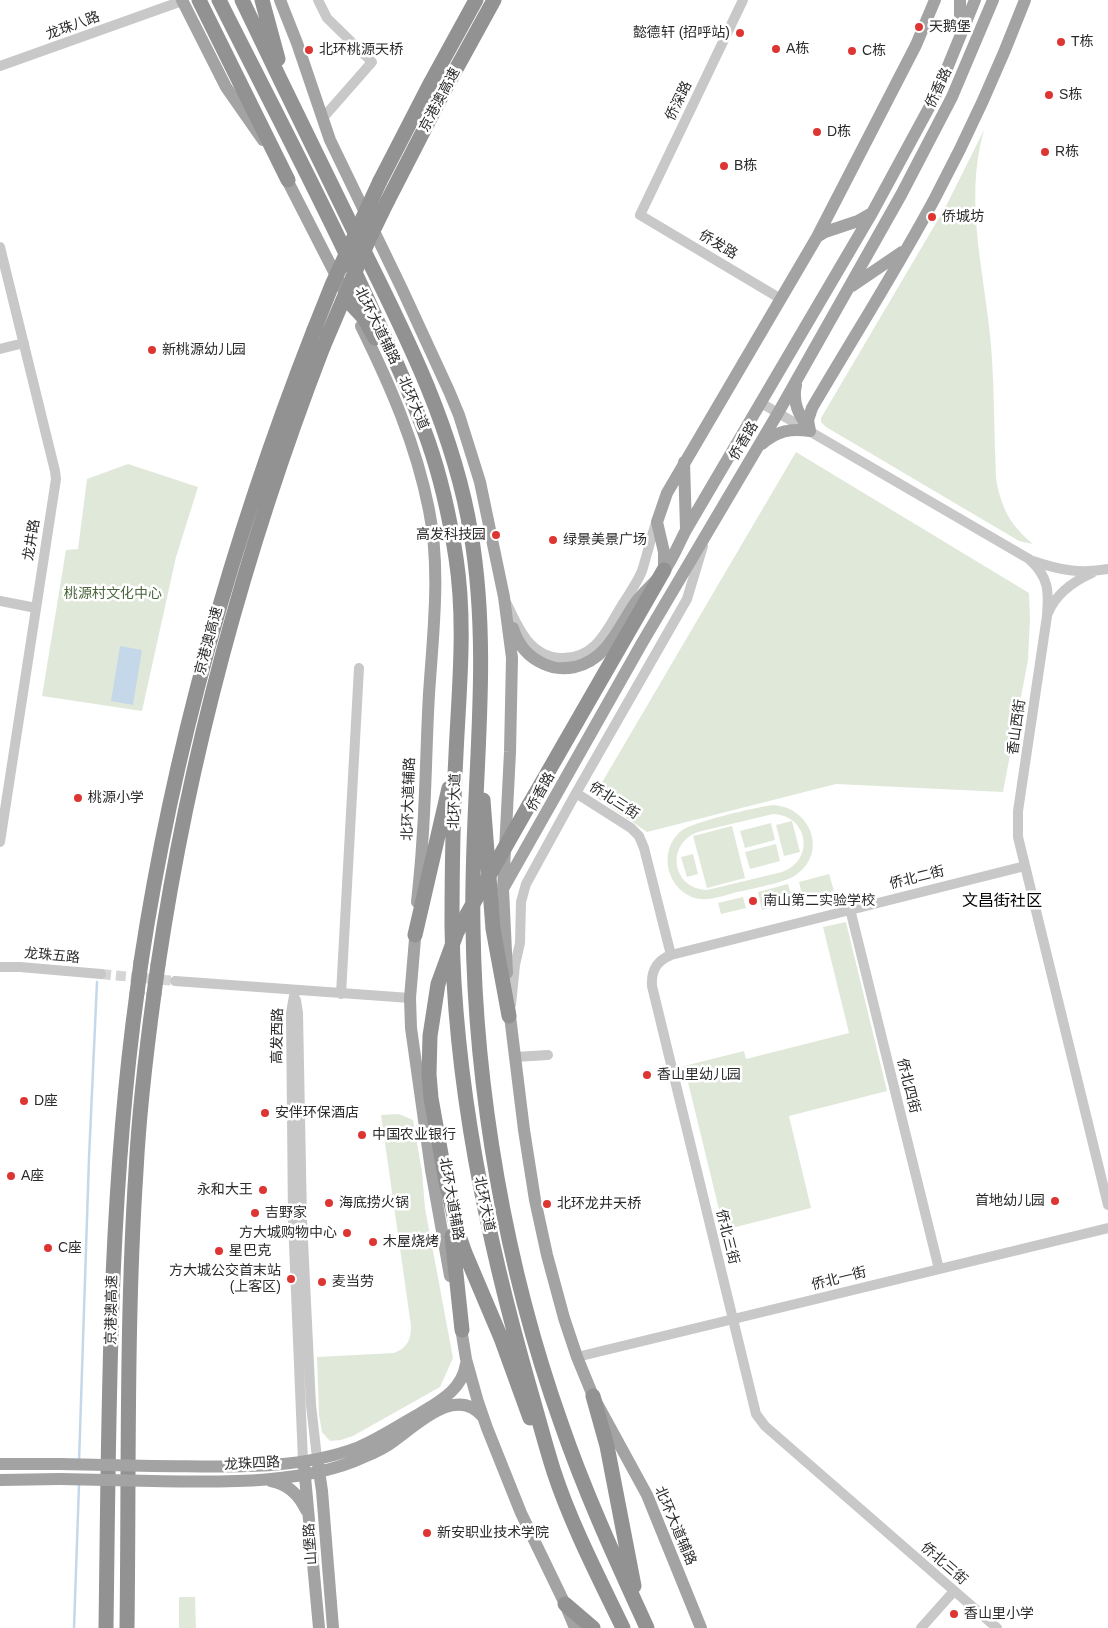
<!DOCTYPE html>
<meta charset="utf-8">
<style>
body{margin:0}
canvas{display:block;background:#fff}
</style>
<canvas width="1108" height="1628"></canvas>
<script>
const ctx = document.querySelector('canvas').getContext('2d');
ctx.lineJoin = 'round';
function fillPath(path, color) { ctx.fillStyle = color; ctx.fill(path, 'evenodd'); }
function strokePath(path, color, width, dash) { ctx.strokeStyle = color; ctx.lineWidth = width; ctx.lineCap = dash ? 'butt' : 'round'; ctx.setLineDash(dash || []); ctx.stroke(path); }
function drawText(font, color, halo, rows, align = 'center') {
  ctx.font = font + ' Helvetica,"Noto Sans SC",sans-serif'; ctx.lineWidth = 5; ctx.setLineDash([]); ctx.textBaseline = 'middle'; ctx.strokeStyle = halo; ctx.fillStyle = color; for (const [text, x, y, turn = 0] of rows) {
    ctx.save(); ctx.translate(x, y); ctx.rotate((+turn || 0) * Math.PI / 180); ctx.textAlign = isNaN(turn) ? turn : align; if (halo) ctx.strokeText(text, 0, 0); ctx.fillText(text, 0, 0); ctx.restore();
  }
}
fillPath(new Path2D(`
 M984 130C962 206 988 283 992 359 994 390 994 420 995 450 996 461 995 474 997 484 1003 512 1012 526 1033 544L1019 541 826 427 821 422V418L946 206Z
 M796 452 1029 593 1030 619 1028 660 1003 792 836 784 647 832 594 796Z
 M128 464 198 487 176 557 142 711 42 696 66 550 78 549 87 479Z
 M772 805C810 806 829 852 796 875 782 884 748 889 730 894 720 897 710 900 700 899 668 894 656 852 681 831 694 821 754 808 772 805ZM773 814C808 815 816 860 782 872L707 890C672 889 665 844 698 832Z
 M792 821 800 852 784 856 776 825Z
 M771 823 775 840 745 848 740 831Z
 M732 826 745 878 707 888 693 836Z
 M776 844 780 861 750 869 745 852Z
 M693 854 698 874 687 877 681 857Z
 M829 874 834 891 803 899 799 882Z
 M788 884 793 902 762 910 758 892Z
 M743 897 746 908 721 914 718 903Z
 M846 922 887 1091 789 1116 811 1208 724 1230 684 1066 744 1051 746 1059 849 1033 823 927Z
 M399 1114 413 1120 422 1172 425 1208 453 1358 440 1387 353 1436 341 1440 330 1441 322 1432 319 1415 317 1357 394 1353C407 1348 411 1340 411 1326L381 1115Z
 M179 1597H195L196 1628H179Z`), '#e0e9d9');
fillPath(new Path2D(`
 M120 646 142 650 133 705 111 701Z`), '#c5d8e9');
strokePath(new Path2D(`
 M79 1462 89 1158 97 982
 M74 1628 79 1485`), '#c5d8e9', 2.5);
strokePath(new Path2D(`
 M101 974 175 981`), '#d5d5d5', 10, [10, 5]);
strokePath(new Path2D(`
 M318 0 327 18 372 62 322 119
 M743 0 640 215 781 299
 M0 66 182 1
 M0 247 55 471 56 479 0 842
 M0 349 24 343
 M761 403 1029 559C1049 577 1049 591 1047 616L1018 811V837L1108 1205
 M1033 561C1059 570 1081 574 1108 569
 M0 601 36 608
 M507 604C518 628 530 656 560 658 595 660 607 630 622 605 629 594 637 583 642 571 647 555 651 537 657 520
 M1048 613C1056 594 1074 581 1092 573
 M576 793 631 828 639 836 644 848 671 955
 M850 909 939 1269
 M0 967H20L101 974
 M175 981 410 998
 M295 990 291 1013 293 1220 303 1461
 M341 994 359 668
 M296 1000 298 1013 302 1220 311 1405 317 1458
 M511 1005 515 965 520 943 521 902 526 884 576 793 687 599 703 546
 M515 1057 548 1055
 M577 1357 1108 1228
 M921 1628 954 1591
 M997 1628 765 1426 756 1414 652 986C651 971 656 961 671 955L1025 866`), '#c8c8c8', 10);
strokePath(new Path2D(`
 M182 0 226 87 263 140
 M280 0 297 43 330 140 402 289 449 391 459 415 480 482 504 597 512 658 510 752 503 889 507 973
 M960 27V0
 M283 172 349 301
 M817 237 825 232 858 221 872 213
 M852 286 902 252
 M361 326C390 385 416 444 429 510 441 570 433 633 429 694 426 745 426 795 422 846 421 864 419 883 417 902
 M796 385C792 403 799 415 809 429
 M810 431 808 420 812 408C853 338 897 269 935 198 969 134 999 68 1025 0
 M762 444C777 431 790 428 810 431
 M684 462 686 529
 M664 568V552L657 522 667 493 817 237 916 45 935 0
 M513 628C518 645 528 657 544 664 554 669 565 669 575 667 608 659 618 628 636 602 644 591 656 582 664 571 673 559 679 543 686 530L872 213 937 93 975 0
 M504 887 642 643 778 413 901 195 952 97 993 0
 M416 927 410 998 411 1028 431 1170 450 1276
 M509 1008 524 1130 535 1200 547 1255 564 1318 577 1357 593 1396 647 1495 701 1628
 M460 1322 466 1359 478 1402 487 1428 521 1513 565 1604 570 1611
 M0 1464H60
 M318 1464 322 1491 333 1628
 M153 1466C221 1466 294 1472 359 1447 380 1438 399 1425 419 1414 440 1401 462 1390 466 1364
 M304 1466 319 1628
 M0 1480 60 1479
 M153 1481C217 1482 304 1485 364 1457 374 1453 385 1448 394 1441 417 1425 456 1385 482 1416
 M271 1481C288 1484 299 1495 306 1510
 M565 1604 575 1628`), '#a3a3a3', 12);
strokePath(new Path2D(`
 M199 0 288 180
 M219 0C270 102 324 203 371 307 391 351 412 395 428 441 441 478 450 519 456 558 466 623 459 689 456 754 453 811 452 869 452 926 454 1083 487 1239 530 1389 538 1416 545 1444 554 1472 571 1524 599 1578 623 1628
 M242 0C280 80 319 159 358 239 405 333 454 429 471 534 493 664 470 796 473 927 475 1090 506 1269 561 1423 585 1493 616 1560 647 1628
 M262 0 278 59
 M380 181 431 82 476 0
 M388 200 444 91 494 0
 M350 303 364 318 375 338
 M483 800 493 929 509 1016
 M529 805 664 570
 M415 935 449 788
 M141 962C174 745 234 534 314 330
 M158 965C190 750 245 549 323 347
 M446 1182 458 1233 465 1253 501 1338 530 1418
 M452 1236 462 1330
 M593 1396 607 1446 634 1586
 M565 1604 593 1628
 M106 1628C109 1416 108 1203 137 993
 M127 1628C129 1476 126 1323 136 1171 139 1112 146 1053 154 994`), '#929292', 15);
strokePath(new Path2D(`
 M60 1464 153 1466
 M60 1479 153 1481`), '#a3a3a3', 12);
strokePath(new Path2D(`
 M314 330 332 285 380 181
 M323 347 369 239 388 200
 M137 993 141 962
 M154 994 158 965
 M446 1182 431 1098 429 1074 430 1036 438 984 457 932 529 805`), '#929292', 15);
for (const [x, y, r, color] of [
 [919,27,5,"#dd3532"],
 [740,33,5,"#dd3532"],
 [1061,42,5,"#dd3532"],
 [776,49,5,"#dd3532"],
 [309,50,5,"#dd3532"],
 [852,51,5,"#dd3532"],
 [1049,95,5,"#dd3532"],
 [817,132,5,"#dd3532"],
 [1045,152,5,"#dd3532"],
 [724,166,5,"#dd3532"],
 [932,217,5,"#dd3532"],
 [152,350,5,"#dd3532"],
 [496,535,5,"#dd3532"],
 [553,540,5,"#dd3532"],
 [78,798,5,"#dd3532"],
 [753,901,5,"#dd3532"],
 [647,1075,5,"#dd3532"],
 [24,1101,5,"#dd3532"],
 [265,1113,5,"#dd3532"],
 [362,1135,5,"#dd3532"],
 [11,1176,5,"#dd3532"],
 [263,1190,5,"#dd3532"],
 [1055,1201,5,"#dd3532"],
 [329,1203,5,"#dd3532"],
 [547,1204,5,"#dd3532"],
 [255,1213,5,"#dd3532"],
 [347,1233,5,"#dd3532"],
 [373,1242,5,"#dd3532"],
 [48,1248,5,"#dd3532"],
 [219,1251,5,"#dd3532"],
 [291,1279,5,"#dd3532"],
 [322,1282,5,"#dd3532"],
 [427,1533,5,"#dd3532"],
 [954,1614,5,"#dd3532"]
]) { const dot = new Path2D(); dot.arc(x, y, r, 0, 2 * Math.PI); ctx.fillStyle = color; ctx.fill(dot); strokePath(dot, '#fff', 2); }
drawText('14px', '#2b2b2b', '#fff', [
 ["龙珠八路",73,26,-20],
 ["侨香路",939,88,-65],
 ["京港澳高速",440,100,-62],
 ["侨深路",679,101,-64],
 ["侨发路",718,245,31],
 ["北环大道辅路",377,326,64],
 ["北环大道",413,403,67],
 ["侨香路",744,441,-59],
 ["龙井路",32,540,-81],
 ["京港澳高速",209,641,-75],
 ["香山西街",1017,727,-82],
 ["侨香路",541,792,-61],
 ["北环大道辅路",409,799,-88],
 ["北环大道",455,801,-88],
 ["侨北三街",614,801,33],
 ["侨北二街",917,878,-14],
 ["龙珠五路",52,956,5],
 ["高发西路",278,1036,-89],
 ["侨北四街",908,1086,76],
 ["北环大道辅路",451,1199,80],
 ["北环大道",484,1204,79],
 ["侨北三街",727,1237,76],
 ["侨北一街",839,1279,-14],
 ["京港澳高速",112,1310,-89],
 ["龙珠四路",252,1464,-3],
 ["北环大道辅路",675,1526,67],
 ["山堡路",311,1544,-94],
 ["侨北三街",944,1564,41]
]);
drawText('14px', '#2b2b2b', '#fff', [
 ["天鹅堡",929,27],
 ["懿德轩 (招呼站)",730,33,"right"],
 ["T栋",1071,42],
 ["A栋",786,49],
 ["北环桃源天桥",319,50],
 ["C栋",862,51],
 ["S栋",1059,95],
 ["D栋",827,132],
 ["R栋",1055,152],
 ["B栋",734,166],
 ["侨城坊",942,217],
 ["新桃源幼儿园",162,350],
 ["高发科技园",486,535,"right"],
 ["绿景美景广场",563,540],
 ["桃源小学",88,798],
 ["南山第二实验学校",763,901],
 ["香山里幼儿园",657,1075],
 ["D座",34,1101],
 ["安伴环保酒店",275,1113],
 ["中国农业银行",372,1135],
 ["A座",21,1176],
 ["永和大王",253,1190,"right"],
 ["首地幼儿园",1045,1201,"right"],
 ["海底捞火锅",339,1203],
 ["北环龙井天桥",557,1204],
 ["吉野家",265,1213],
 ["方大城购物中心",337,1233,"right"],
 ["木屋烧烤",383,1242],
 ["C座",58,1248],
 ["星巴克",229,1251],
 ["方大城公交首末站",281,1271,"right"],
 ["(上客区)",281,1287,"right"],
 ["麦当劳",332,1282],
 ["新安职业技术学院",437,1533],
 ["香山里小学",964,1614]
], 'left');
drawText('14px', '#4b653b', '#fff', [
 ["桃源村文化中心",113,594]
]);
drawText('16px', '#000', '#fff', [
 ["文昌街社区",1002,902]
]);
</script>
